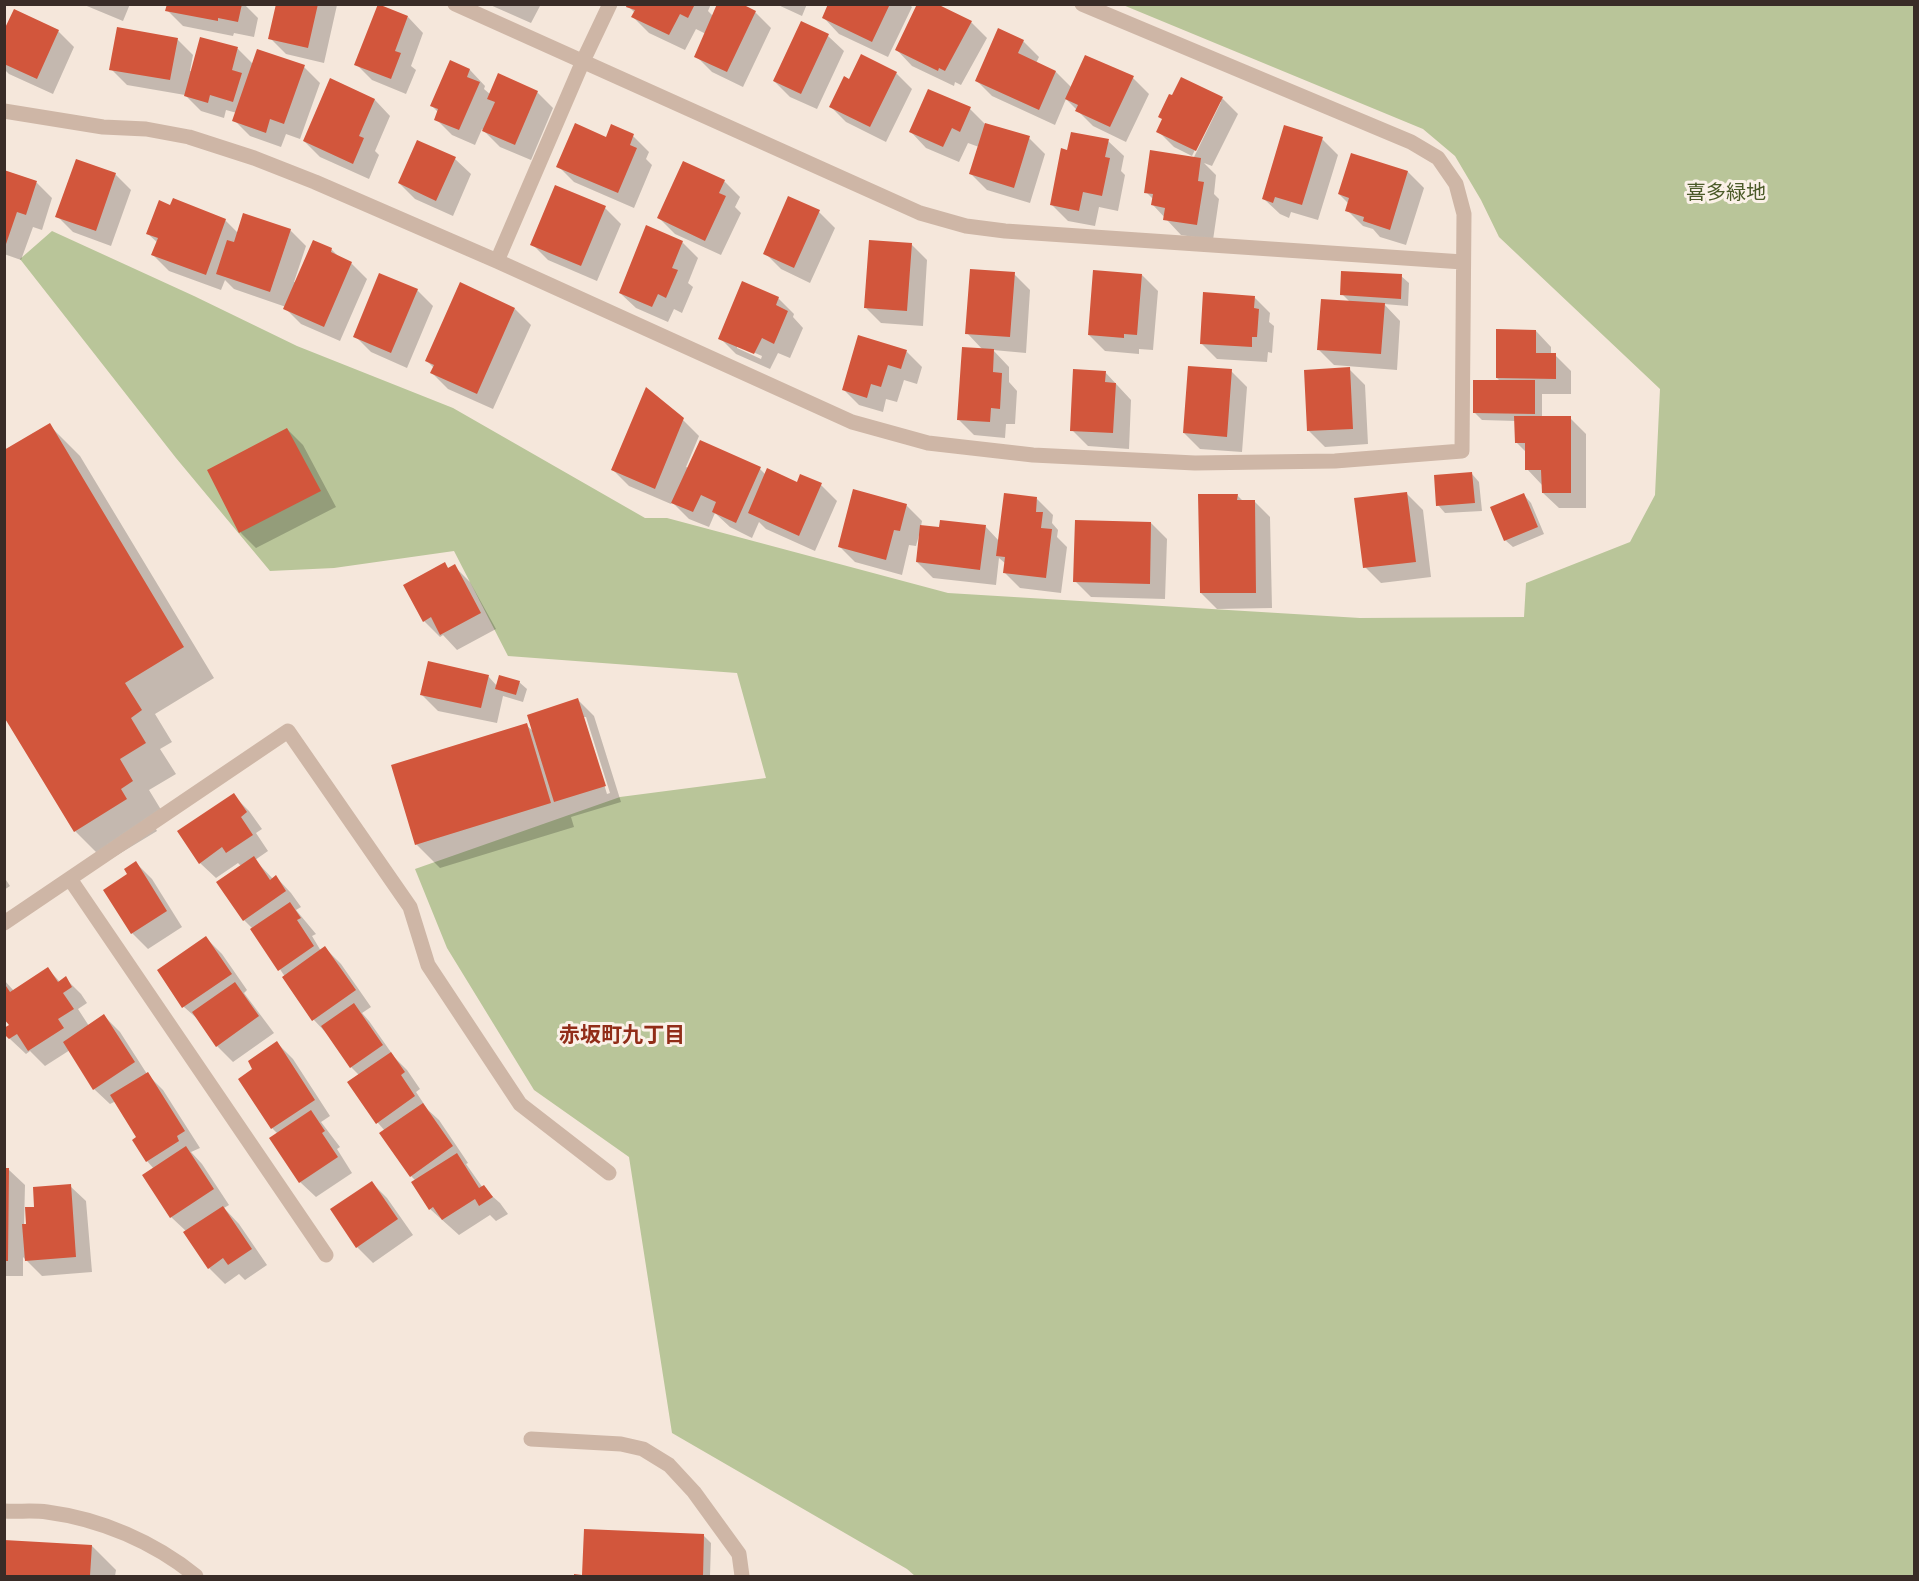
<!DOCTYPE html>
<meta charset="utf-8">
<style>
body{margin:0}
#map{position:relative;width:1919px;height:1581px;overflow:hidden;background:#f5e7db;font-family:"Exo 2",sans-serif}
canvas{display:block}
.frame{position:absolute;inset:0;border:6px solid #392c27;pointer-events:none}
</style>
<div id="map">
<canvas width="1919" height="1581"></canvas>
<div class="frame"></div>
</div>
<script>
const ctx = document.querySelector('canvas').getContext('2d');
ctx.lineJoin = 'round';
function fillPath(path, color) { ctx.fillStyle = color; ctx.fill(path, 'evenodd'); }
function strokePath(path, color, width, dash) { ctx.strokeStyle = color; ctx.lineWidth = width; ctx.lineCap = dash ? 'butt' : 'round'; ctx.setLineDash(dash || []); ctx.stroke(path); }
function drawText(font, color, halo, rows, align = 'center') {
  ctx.font = font + ' "Exo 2","Noto Sans JP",sans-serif'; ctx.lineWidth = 6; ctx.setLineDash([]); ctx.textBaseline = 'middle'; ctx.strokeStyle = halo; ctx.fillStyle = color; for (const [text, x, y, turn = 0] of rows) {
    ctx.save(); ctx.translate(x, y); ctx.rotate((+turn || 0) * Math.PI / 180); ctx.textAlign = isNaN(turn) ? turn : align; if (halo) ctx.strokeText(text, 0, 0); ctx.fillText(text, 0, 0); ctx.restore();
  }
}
fillPath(new Path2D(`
 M1123 5H1914V1576H915L907 1569 672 1433 629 1157 534 1090 447 948 415 869 620 797 766 778 737 673 508 656 454 551 334 568 270 571 176 458 20 259 52 231 194 296 297 346 453 408 645 518H667L948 593 1360 618 1524 617 1526 583 1630 542 1655 495 1660 389 1499 237 1481 200 1455 156 1423 129Z`), '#b9c599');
fillPath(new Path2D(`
 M82 4H130L123 21Z
 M168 4H244L258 18 254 37 234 33 233 36 183 26 167 10Z
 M278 4 337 5 324 63 286 54 270 38Z
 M488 4H538L540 6 531 23Z
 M629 4H711L708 11 714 17 755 12 771 28 743 87 712 72 696 56 706 34 696 29 685 50 649 33 633 17 635 13 628 6Z
 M776 4H807L802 16Z
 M831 4H909L912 7 888 57 839 34 824 18Z
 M923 4H939L944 10 971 22 987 38 961 85 955 82 954 86 912 66 897 50Z
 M408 17 423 33 411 66 416 70 406 94 372 80 356 64Z
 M58 31 74 47 53 94 9 74 4 69V33Z
 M828 36 844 51 817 109 790 97 774 81Z
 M177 39 193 55 190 71H192L201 39 238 49 253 64 304 67 320 83 300 139 286 134 281 147 250 136 234 120 237 113 226 110 224 118 201 111 185 95 127 85 111 69Z
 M1023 41 1039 57 1036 63 1056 72 1072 88 1133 78 1149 94 1126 142 1093 126 1066 99 1055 125 992 96 976 80Z
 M451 62 470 70 485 86 484 89 491 95 537 92 553 108 531 160 500 147 482 129 475 145 452 135 436 119 438 112 432 106Z
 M896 73 912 89 886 142 846 122 830 106 849 81Z
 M331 80 375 100 390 116 375 151 379 155 369 179 320 157 304 141Z
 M929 91 970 109 986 125 1029 138 1045 154 1030 203 987 190 971 174 979 147 968 143 959 162 926 148 911 132Z
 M1222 98 1238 114 1212 166 1204 163 1216 175 1214 194 1219 199 1213 240 1181 235 1153 205 1154 200 1146 192 1194 157 1221 102H1218L1192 156 1174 147 1158 131Z
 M633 136 649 152 646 159 652 165 634 208 574 182 558 166 607 139Z
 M1322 139 1338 155 1318 220 1291 212 1289 218 1280 214 1264 199Z
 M1108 141 1124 156 1121 171 1125 175 1118 211 1099 207 1095 226 1068 221 1052 205 1068 152Z
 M1352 155 1408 172 1424 188 1406 245 1380 237 1373 229 1363 226 1347 210 1349 204 1339 194Z
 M455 159 471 174 453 216 415 199 399 183Z
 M4 171 37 183 52 198 42 230 33 227 21 260 4 254Z
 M115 174 131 190 111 246 73 232 57 216Z
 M724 181 740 197 735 207 741 213 721 255 675 234 659 218Z
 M605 208 621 224 597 281 548 260 532 244Z
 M819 212 835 228 810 283 781 269 765 253Z
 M225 220 238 233 290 230 306 246 294 282H297L314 242 332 250 340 258 351 263 367 279 340 341 301 324 285 308 286 307 234 289 225 280 221 290 169 271 153 255 158 243 148 234Z
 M682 242 698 258 688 283 693 287 682 313 674 309 668 322 636 308 620 293Z
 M911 244 927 260 923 326 881 323 865 307Z
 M1014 274 1030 290 1026 353 993 350 1009 367V382L1017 391 1015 424H1006L1005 438 974 435 958 419 983 350 967 333Z
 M1142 275 1158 291 1153 350 1139 349V354L1105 351 1089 335Z
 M1401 276 1409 283 1408 306 1384 304 1400 321 1397 370 1334 365 1318 349 1350 302 1342 294Z
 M417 290 433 306 407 368 371 352 355 336Z
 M1254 297 1270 313 1269 322 1274 326 1272 353 1268 352 1267 362 1217 359 1201 343Z
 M778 298 794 314 793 317 803 328 790 358 778 353 770 369 736 354 720 338ZM737 345 762 356 761 359 737 348Z
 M515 309 531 325 493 409 448 389 432 373 434 368 427 361Z
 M1536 331 1551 347V355H1555L1571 371V394H1542V418H1570L1586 434V508H1559L1543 493V486L1527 469V453L1516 442V421L1482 420 1475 413 1501 382 1497 378Z
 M906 351 922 367 917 384 904 380 897 402 886 399 883 412 859 405 843 389Z
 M1349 369 1365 385 1368 444 1325 447 1309 431Z
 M1231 371 1247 387 1242 452 1200 449 1184 433Z
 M1105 372 1131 400 1129 449 1088 446 1072 430Z
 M683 420 699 436 686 467 689 468 701 442 760 469 766 475 798 484 821 485 837 501 815 551 766 529 759 522 752 538 730 527 715 513 709 527 689 519 672 502 671 504 629 486 613 470Z
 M49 425 80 456 214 678 155 714 172 742 160 749 176 774 149 790 163 813 151 820 157 831 106 862 75 831Z
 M287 429 303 445 336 507 256 548 241 533 209 470Z
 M1472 474 1479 482 1482 511 1445 513 1438 505Z
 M1407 494 1423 510 1431 577 1381 583 1365 567Z
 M1237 495 1243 501H1254L1270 517 1272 608 1217 609 1201 593Z
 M1524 495 1531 503 1544 534 1513 547 1505 540Z
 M1037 499 1053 515 1052 523 1058 530 1057 537 1067 547 1061 593 1020 588 1004 572 1006 564 999 558 996 585 933 578 917 562 921 535H919L916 546 909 545 902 575 855 562 839 546 906 505 922 521 921 526 940 529 985 526 999 541Z
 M1151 523 1167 539 1165 599 1091 597 1075 581Z
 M444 564 449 569 454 566 470 582 496 629 457 650 443 635 440 637 424 621Z
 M488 676 497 686 519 682 527 689 523 702 503 696 497 723 438 711 422 695Z
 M578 700 594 716 621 802 571 817 574 827 440 868 416 844 526 725 534 732ZM583 717H586L610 793 607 794Z
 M233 795 249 811 262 829 256 833 268 851 255 860 273 879 276 877 291 893 301 907 296 910 316 934 312 936 321 951 325 948 341 964 371 1007 362 1013 369 1021 395 1058 407 1070 420 1089 416 1092 428 1110 439 1120 468 1163 466 1164 483 1188 500 1203 508 1214 496 1221 490 1215 459 1235 430 1209 416 1181 411 1176 385 1131 378 1123 349 1083 360 1076 351 1067 328 1035 314 1020 253 929 244 920 241 866 238 863 216 878 200 863Z
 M136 863 152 879 182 927 148 949 132 933 129 875Z
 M4 877 10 886 4 890Z
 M206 938 222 954 247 990 244 993 274 1033 233 1062 217 1046 201 1022 184 1007 159 970Z
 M48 969 60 982 65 978 81 994 87 1003 78 1009 89 1026 104 1016 120 1032 147 1074 163 1090 200 1148 191 1152 202 1164 229 1205 224 1208 239 1224 267 1265 245 1280 239 1274 225 1284 209 1268 187 1232 171 1217 154 1169 147 1161 134 1140 138 1138 116 1101 110 1104 94 1089 70 1050 45 1066 30 1051 26 1054 10 1039 11 1026 4 1019V980L14 991Z
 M277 1043 293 1059 330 1116 321 1122 340 1147 337 1149 352 1173 316 1197 300 1182 278 1134 272 1128 254 1069Z
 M4 1169 9 1170 25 1185 24 1226H28L36 1208 70 1186 86 1201 92 1272 42 1276 23 1257V1276H4Z
 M372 1183 387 1198 413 1235 373 1263 357 1247Z
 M585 1530 704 1536 711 1543 710 1576H576H583Z
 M4 1541 92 1546 116 1570 115 1576H4Z`), '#0003');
fillPath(new Path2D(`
 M167 4H242L238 22 218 18V21L165 11Z
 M276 4H318L308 48 268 39Z
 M378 4 408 16 395 51 401 53 391 79 354 65Z
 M627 4H695L688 18 680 14 669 35 631 17 635 10 626 7Z
 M717 4H742L756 11 727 72 694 57Z
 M828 4H890L872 42 822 18Z
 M917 4H937L972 21 945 71 939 68 938 71 895 50Z
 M14 9 59 30 37 79 4 64V30Z
 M801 21 829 34 801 94 773 81Z
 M117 27 178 38 170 80 109 70Z
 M998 28 1024 40 1018 53 1056 71 1039 110 975 81Z
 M200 37 238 47 232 70 242 73 233 102 210 95 208 103 184 96Z
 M257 49 305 65 284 124 270 119 266 133 232 121Z
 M861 54 897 72 870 127 829 107 844 76 849 79Z
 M1085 55 1134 76 1110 127 1075 111 1078 105 1065 99Z
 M450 60 470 69 467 77 480 82 459 130 434 120 438 109 430 106Z
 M498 73 538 91 515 145 482 131 495 102 487 99Z
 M1181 77 1223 97 1196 151 1156 132 1162 119 1158 117 1169 94 1172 95Z
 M330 78 375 99 359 136 364 138 353 164 303 141Z
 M928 89 971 107 960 132 952 128 943 147 909 132Z
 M575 123 606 137 611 124 634 134 630 145 637 148 618 193 556 167Z
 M985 123 1030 136 1014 188 969 174Z
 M1284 125 1323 137 1302 205 1275 197 1273 203 1262 199Z
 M1071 132 1109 139 1105 157 1110 158 1102 196 1083 192 1079 211 1050 205 1061 148 1067 150Z
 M417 140 456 157 436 201 398 183Z
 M1150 150 1201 158 1198 181 1204 182 1197 225 1163 220 1165 208 1151 205 1153 194 1144 193Z
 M1351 153 1408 171 1390 230 1363 221 1364 217 1345 211 1349 198 1338 194Z
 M76 159 116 173 96 231 55 217Z
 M683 161 725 180 719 193 726 196 705 241 657 218Z
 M4 170 37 181 26 215 17 212 5 247Z
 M555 185 606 206 581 266 530 245Z
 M788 196 820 210 794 268 763 254Z
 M173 198 226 219 206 275 151 255 158 238 146 234 159 200 170 205Z
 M243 213 291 229 270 292 216 274 227 240 234 242Z
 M646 225 683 241 672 268 678 270 666 298 658 294 652 307 619 293Z
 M313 240 332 248 331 252 352 262 324 327 283 309Z
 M869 240 912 243 907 311 864 308Z
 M970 269 1015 272 1010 337 965 334Z
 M1093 270 1142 274 1137 335 1124 334V338L1088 335Z
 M1341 271 1402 274 1401 299 1340 295Z
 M379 273 418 289 391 353 353 337Z
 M742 281 779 297 776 305 788 311 774 344 762 338 754 354 718 339Z
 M460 282 515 308 477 394 430 373 434 365 425 361Z
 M1203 292 1255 296 1254 308 1259 309 1257 337H1252V347L1200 344Z
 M1321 299 1385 303 1381 354 1317 350Z
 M1496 329 1536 330V353H1556V379L1496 378Z
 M858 335 907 350 901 369 888 365 881 387 871 384 867 398 842 390Z
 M962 347 994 349 993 372 1002 373 1000 409 991 408 990 422 957 420Z
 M1188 366 1232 369 1227 437 1183 433Z
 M1350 367 1353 429 1307 431 1304 370Z
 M1073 369 1106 371 1105 382 1116 383 1113 433 1070 431Z
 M1473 380H1535V414L1473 413Z
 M646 387 684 418 655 489 611 470Z
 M1514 416H1571V493H1542L1541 470H1525V443H1515Z
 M50 423 184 647 125 683 142 710 131 718 146 743 120 759 133 781 121 789 127 799 74 832 4 717V450Z
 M287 428 321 491 239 533 207 470Z
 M700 440 761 467 736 523 712 512 716 502 701 495 693 512 671 503Z
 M767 468 797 482 800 474 822 483 799 536 748 513Z
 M1472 472 1475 503 1436 506 1434 475Z
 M853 489 907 504 900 531 894 530 886 560 838 547Z
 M1407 492 1416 562 1363 568 1354 498Z
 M1004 493 1037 497 1036 512H1043L1041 528 1052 529 1046 578 1003 573 1005 557 996 556Z
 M1524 493 1538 527 1504 541 1490 507Z
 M1198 494H1238L1237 500H1255L1256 593H1200Z
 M940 520 986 525 980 570 916 562 920 525 939 527Z
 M1075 520 1151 522 1150 584 1073 582Z
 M445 562 448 568 455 564 481 613 440 635 431 617 423 622 403 585Z
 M428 661 489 675 481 708 420 695Z
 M499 675 520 681 516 695 495 689Z
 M578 698 606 786 554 802 527 715Z
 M527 723 551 803 415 845 391 765Z
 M234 793 247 812 241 817 253 835 226 853 222 847 199 864 177 831Z
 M254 856 270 880 276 875 286 891 243 921 216 882Z
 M136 861 167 911 131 934 103 890 127 874 124 869Z
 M290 902 301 918 297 920 314 946 278 971 250 929Z
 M206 936 232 974 182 1008 157 970Z
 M325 946 356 990 312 1021 282 977Z
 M48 967 58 982 66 976 72 987 63 993 74 1009 58 1019 64 1028 28 1051 17 1034 9 1039 4 1034V1028L9 1025 4 1019V983L10 992Z
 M235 982 259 1016 216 1047 192 1012Z
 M354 1003 383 1045 350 1068 321 1026Z
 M104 1014 135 1062 93 1090 63 1042Z
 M277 1041 315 1100 271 1129 238 1079 252 1069 248 1061Z
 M391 1052 405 1072 401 1075 415 1096 376 1124 347 1082Z
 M148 1072 185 1131 177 1136 179 1141 146 1162 132 1140 136 1137 110 1095Z
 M423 1103 453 1146 410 1177 379 1133Z
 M311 1110 325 1131 322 1133 338 1157 299 1183 269 1138Z
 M186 1146 214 1189 170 1218 142 1175Z
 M457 1153 479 1188 484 1185 493 1197 479 1206 475 1199 442 1220 433 1207 429 1210 411 1182Z
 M4 1168H9L8 1261H4Z
 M372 1181 398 1219 356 1248 330 1209Z
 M71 1184 76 1257 25 1261 22 1224H26L25 1207H34L33 1187Z
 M223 1206 252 1249 228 1265 223 1258 208 1269 183 1232Z
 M584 1529 704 1534 703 1576H574V1574L582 1575Z
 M4 1540 92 1545 90 1576H4Z`), '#d2563c');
strokePath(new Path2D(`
 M455 4 920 213 966 226 1005 231 1463 262
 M4 111 103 127 146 129 189 137 254 158 315 182 497 261 852 422 928 443 1033 455 1195 463 1335 461 1462 451 1464 214 1456 184 1438 158 1411 142 1082 4
 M497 261 583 61 610 4
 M70 879 326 1255
 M4 923 288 731 410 907 428 965 520 1104 609 1173
 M531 1439 621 1444 643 1449 669 1465 694 1492 739 1554 742 1576
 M4 1511C18 1512 33 1510 47 1512 101 1519 154 1542 196 1576`), '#ceb6a6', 15);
drawText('20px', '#4b5a28', '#fbf1e8', [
 ["喜多緑地",1726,192]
]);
drawText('bold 21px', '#912d18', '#fbf1e8', [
 ["赤坂町九丁目",622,1035]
]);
</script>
